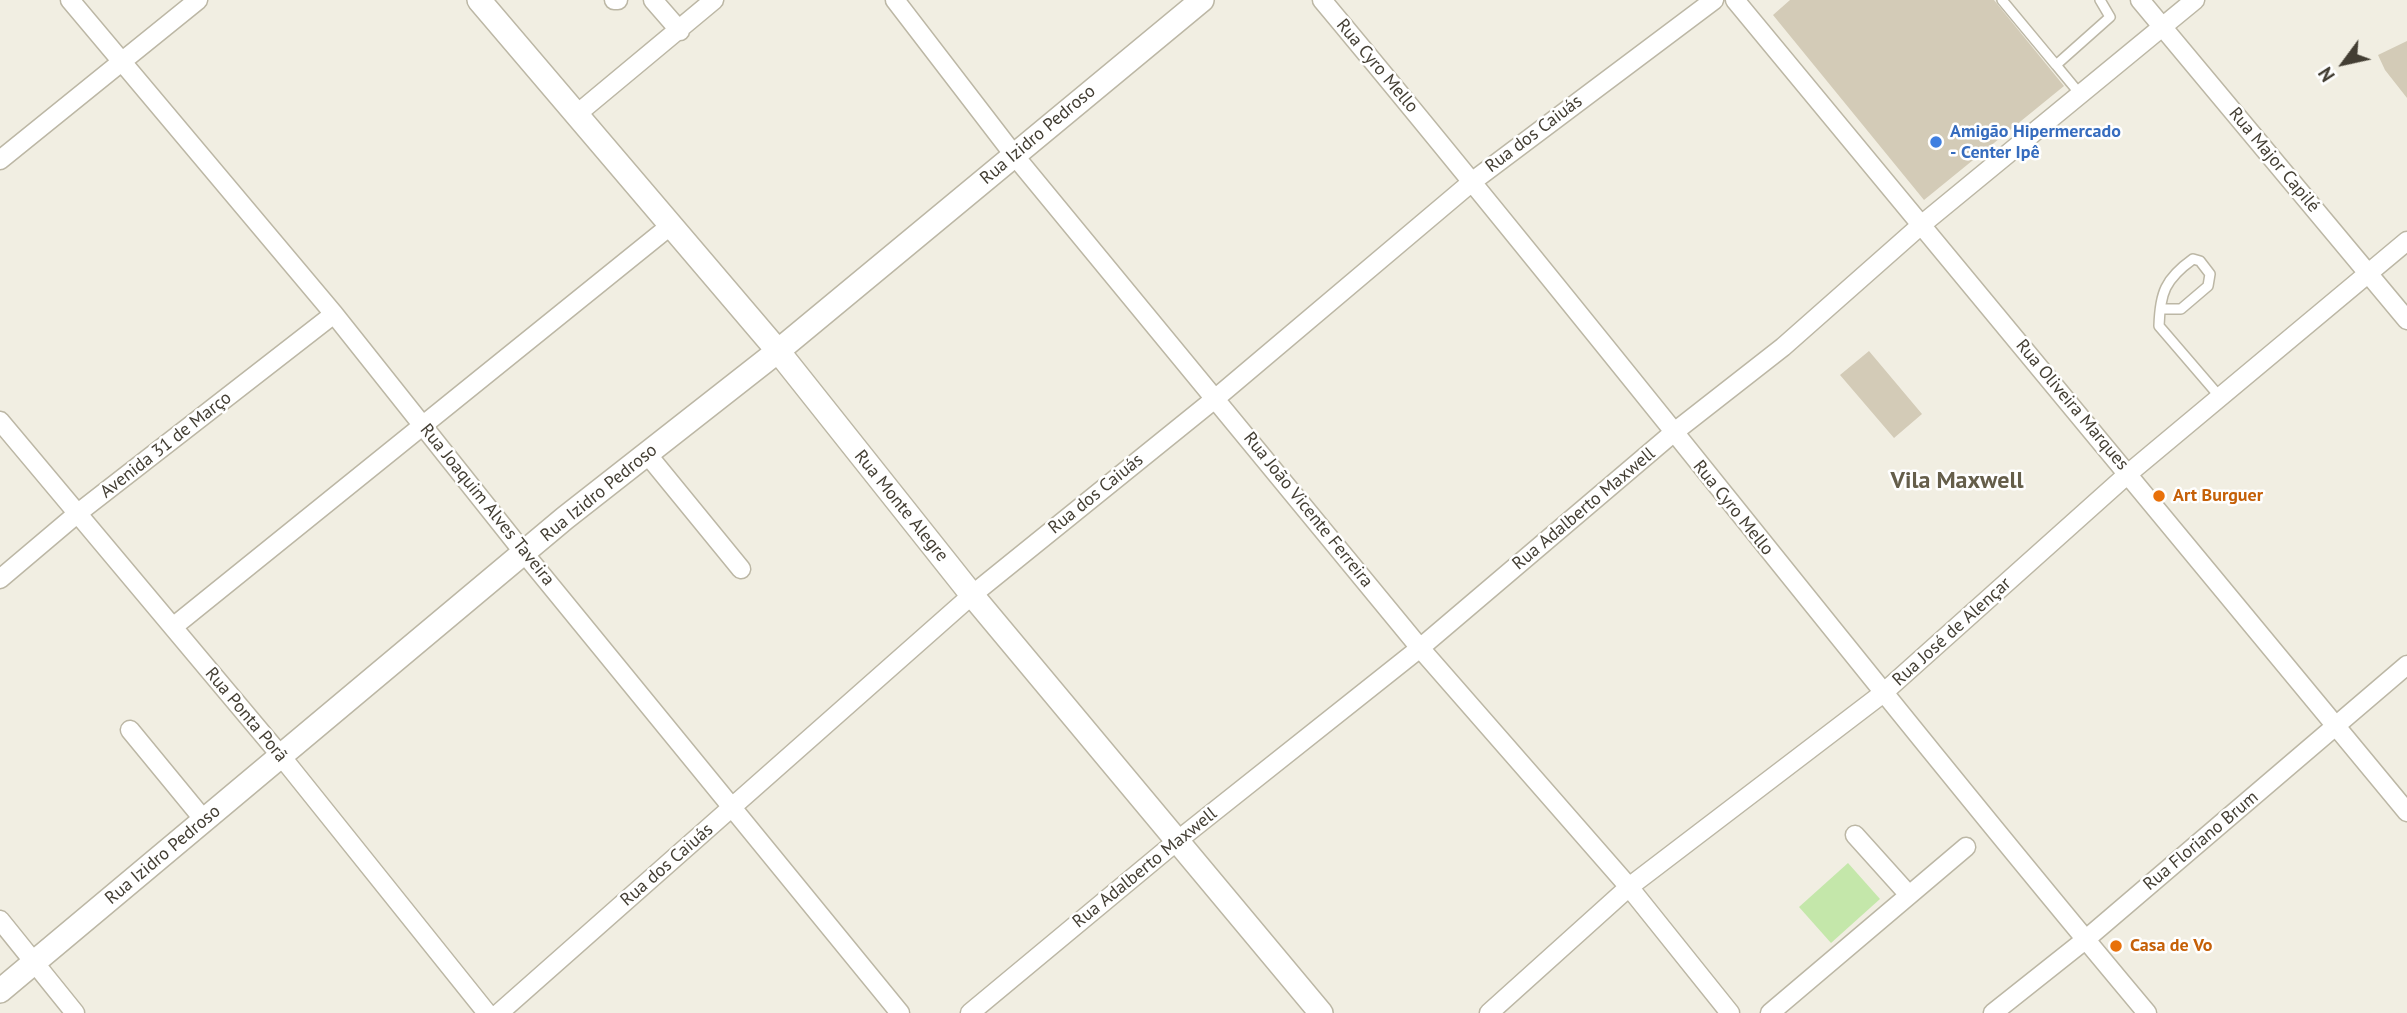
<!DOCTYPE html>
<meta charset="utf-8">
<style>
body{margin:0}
#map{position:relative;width:2407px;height:1013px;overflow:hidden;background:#f1eee2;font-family:"PT Sans",sans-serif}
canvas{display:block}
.north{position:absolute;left:2309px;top:28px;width:70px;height:70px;-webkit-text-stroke:5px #fff;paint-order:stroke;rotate:237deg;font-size:19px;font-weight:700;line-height:28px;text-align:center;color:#433e33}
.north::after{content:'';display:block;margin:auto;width:24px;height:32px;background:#433e33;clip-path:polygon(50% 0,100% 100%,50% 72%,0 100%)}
</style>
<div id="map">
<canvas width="2407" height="1013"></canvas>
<div class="north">N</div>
</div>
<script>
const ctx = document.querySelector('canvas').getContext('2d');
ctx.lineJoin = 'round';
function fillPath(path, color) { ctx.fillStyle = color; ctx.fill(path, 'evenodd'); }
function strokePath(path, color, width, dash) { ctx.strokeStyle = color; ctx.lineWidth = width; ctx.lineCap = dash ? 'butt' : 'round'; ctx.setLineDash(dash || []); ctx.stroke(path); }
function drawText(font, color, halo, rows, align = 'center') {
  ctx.font = font + ' "PT Sans",sans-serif'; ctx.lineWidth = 5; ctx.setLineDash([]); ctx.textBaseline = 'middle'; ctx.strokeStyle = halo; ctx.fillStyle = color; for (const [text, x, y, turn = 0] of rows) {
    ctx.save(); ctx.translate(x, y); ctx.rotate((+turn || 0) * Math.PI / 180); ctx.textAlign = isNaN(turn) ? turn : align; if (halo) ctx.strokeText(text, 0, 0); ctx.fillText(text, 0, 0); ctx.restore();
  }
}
fillPath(new Path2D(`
 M1848 863 1880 899 1831 943 1799 907Z`), '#c4e7aa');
fillPath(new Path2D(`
 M1790 0H1994L2064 86 1924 200 1773 15Z
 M2407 41V98L2385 70 2378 55Z
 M1869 351 1922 414 1894 438 1840 375Z`), '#d3cbb7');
const service = new Path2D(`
 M2002 0 2056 65
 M2080 94 2056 65 2110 17 2100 0
 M2162 309H2181L2208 286 2210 274 2200 261 2193 259C2165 279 2160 293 2159 326L2220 397`);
const minor = new Path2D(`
 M70 0 334 314 524 553 900 1013
 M614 0H618
 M653 0 680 31
 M895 0 1014 155 1420 648 1629 887 1730 1013
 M1322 0C1601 334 1867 679 2147 1013
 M1735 0 2407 812
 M2140 0 2407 320
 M577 114 714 0
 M0 160 198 0
 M0 421 281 756 487 1013
 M647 454 741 569
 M0 579 78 513 334 314
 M173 627 670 226
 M130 730 204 820
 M1855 835 1909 895
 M0 920 75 1013
 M499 1013 972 595 1216 398 1473 181 1714 0
 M970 1013 1177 841 1420 648 1673 433 1783 347 1920 226 2195 0
 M1489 1013 1629 887 1882 694 2129 473 2407 241
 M1770 1013 1966 847
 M1993 1013 2085 940 2407 665`);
const tertiary = new Path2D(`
 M479 0 778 351 972 595 1321 1013
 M0 991 565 518 778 351 1202 0`);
strokePath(service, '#bcb7a5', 12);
strokePath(minor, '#bcb7a5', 21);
strokePath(tertiary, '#bcb7a5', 26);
strokePath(service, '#fff', 9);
strokePath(minor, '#fff', 18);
strokePath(tertiary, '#fff', 23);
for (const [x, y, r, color] of [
 [1936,142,7,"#3f7fe0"],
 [2159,496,7,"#e8710a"],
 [2116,946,7,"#e8710a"]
]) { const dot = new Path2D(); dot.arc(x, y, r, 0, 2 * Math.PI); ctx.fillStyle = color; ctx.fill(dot); strokePath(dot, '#fff', 2.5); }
drawText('18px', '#433e33', '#fff', [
 ["Rua Cyro Mello",1377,66,50],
 ["Rua dos Caiuás",1534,134,-37],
 ["Rua Izidro Pedroso",1038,135,-40],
 ["Rua Major Capilé",2274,160,50],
 ["Rua Oliveira Marques",2072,405,50],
 ["Avenida 31 de Março",166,445,-38],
 ["Rua Izidro Pedroso",599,493,-39],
 ["Rua dos Caiuás",1096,494,-39],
 ["Rua Joaquim Alves Taveira",487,505,51],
 ["Rua Monte Alegre",901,506,51],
 ["Rua Cyro Mello",1733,508,51],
 ["Rua Adalberto Maxwell",1584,509,-40],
 ["Rua João Vicente Ferreira",1308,510,51],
 ["Rua José de Alençar",1952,632,-42],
 ["Rua Ponta Porã",246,715,50],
 ["Rua Floriano Brum",2201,841,-40],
 ["Rua Izidro Pedroso",163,855,-40],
 ["Rua dos Caiuás",667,865,-41],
 ["Rua Adalberto Maxwell",1145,868,-39]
]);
drawText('bold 18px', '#366cbe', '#fff', [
 ["Amigão Hipermercado",1950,132],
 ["- Center Ipê",1950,153]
], 'left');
drawText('bold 18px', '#c56008', '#fff', [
 ["Art Burguer",2173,496],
 ["Casa de Vo",2130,946]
], 'left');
drawText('bold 24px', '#655e4a', '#fff', [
 ["Vila Maxwell",1957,481]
]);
</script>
